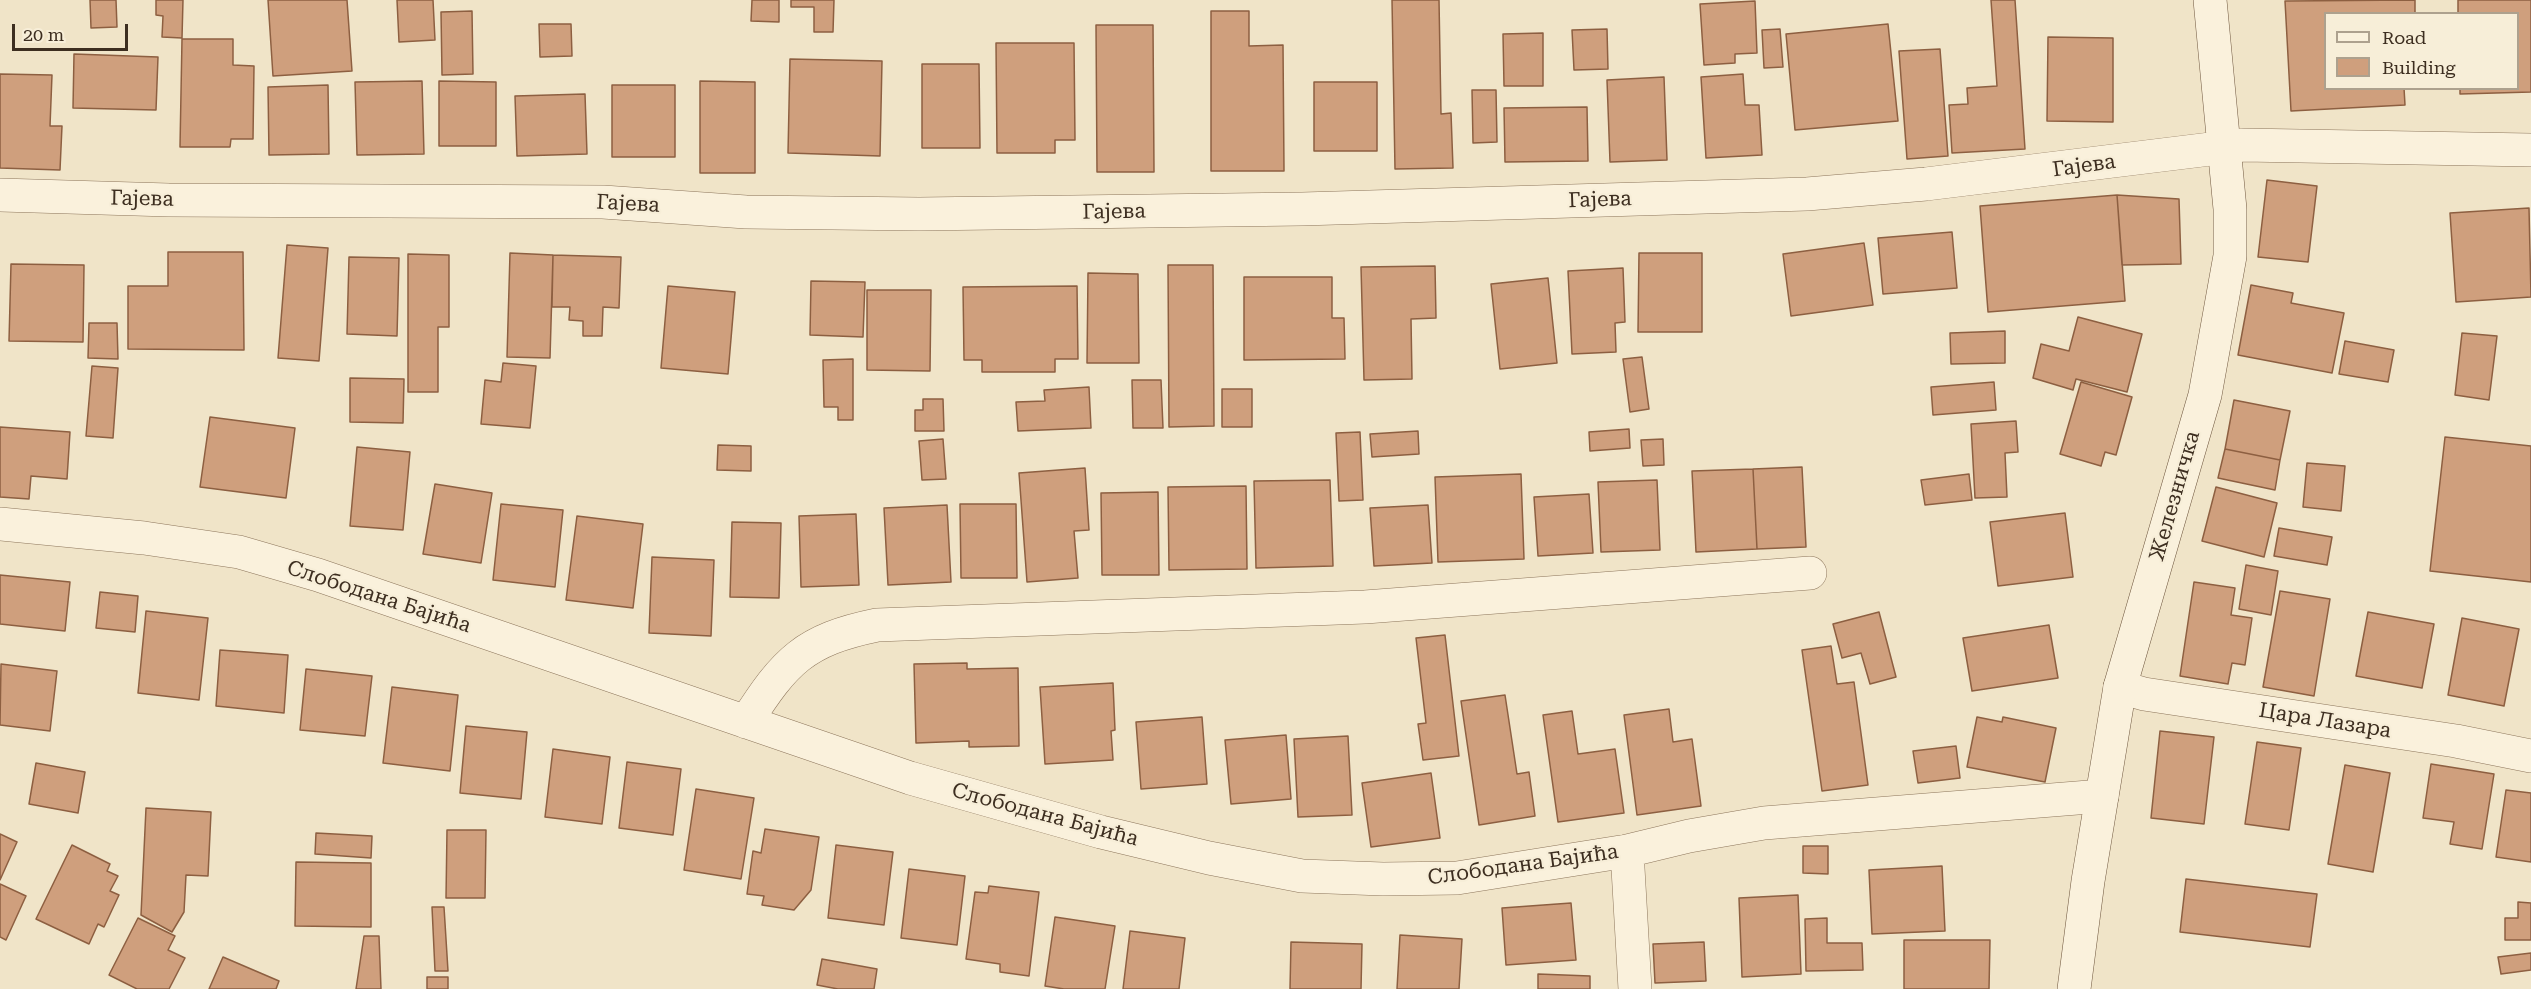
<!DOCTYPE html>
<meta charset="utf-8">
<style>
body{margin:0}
#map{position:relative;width:2531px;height:989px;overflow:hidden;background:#f0e4c8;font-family:"Roboto Serif",serif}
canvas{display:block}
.legend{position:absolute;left:2324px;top:12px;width:195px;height:78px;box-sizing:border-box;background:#f7eed8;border:2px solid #ada18e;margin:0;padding:8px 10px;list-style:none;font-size:18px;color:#3d2e20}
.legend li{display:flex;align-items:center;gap:12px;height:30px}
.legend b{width:30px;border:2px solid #ada18e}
.scale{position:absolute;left:12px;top:24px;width:116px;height:27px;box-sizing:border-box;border:3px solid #3d2e20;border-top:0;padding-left:8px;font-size:18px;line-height:21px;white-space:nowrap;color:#3d2e20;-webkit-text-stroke:4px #f7eed8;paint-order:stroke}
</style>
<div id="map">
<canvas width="2531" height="989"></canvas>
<ul class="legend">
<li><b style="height:8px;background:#faf1dc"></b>Road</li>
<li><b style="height:16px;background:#cf9f7d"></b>Building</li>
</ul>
<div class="scale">20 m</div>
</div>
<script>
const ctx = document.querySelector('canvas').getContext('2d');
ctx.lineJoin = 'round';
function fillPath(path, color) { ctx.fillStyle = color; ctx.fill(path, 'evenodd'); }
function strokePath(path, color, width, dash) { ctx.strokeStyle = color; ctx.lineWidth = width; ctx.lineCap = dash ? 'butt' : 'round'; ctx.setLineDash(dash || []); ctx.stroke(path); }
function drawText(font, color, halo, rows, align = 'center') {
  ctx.font = font + ' "Roboto Serif",serif'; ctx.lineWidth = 4.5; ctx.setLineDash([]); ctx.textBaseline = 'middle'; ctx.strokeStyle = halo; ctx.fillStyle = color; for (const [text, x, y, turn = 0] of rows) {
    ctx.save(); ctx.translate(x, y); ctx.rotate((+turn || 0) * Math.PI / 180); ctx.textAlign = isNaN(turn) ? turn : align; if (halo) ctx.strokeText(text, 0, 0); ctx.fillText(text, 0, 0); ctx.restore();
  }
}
const building = new Path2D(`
 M90 0H116L117 27 91 28Z
 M156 0H183L182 38 162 37 163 16 156 15Z
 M268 0H347L352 71 273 76Z
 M397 0H433L435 40 399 42Z
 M752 0H779V22L751 21Z
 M791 0H834L833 32H814V7H791Z
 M1392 0H1439L1441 114 1451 113 1453 168 1395 169Z
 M1991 0H2015L2025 149 1952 153 1949 105 1968 104 1967 88 1997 86Z
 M2415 0V14H2326V88H2404L2405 105 2291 111 2285 1Z
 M2458 0H2531V92L2460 94V88H2518V14H2458Z
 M1755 1 1757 53 1735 54V63L1704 65 1700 4Z
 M472 11 473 74 442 75 441 12Z
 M1211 11H1249V46L1283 45 1284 171H1211Z
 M539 24H571L572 56 540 57Z
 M1888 24 1898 121 1795 130 1786 34Z
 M1096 25H1153L1154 172H1097Z
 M1607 29 1608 69 1574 70 1572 30Z
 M1780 29 1783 67 1764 68 1762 30Z
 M1543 33V86H1504L1503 34Z
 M2048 37 2113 38V122L2047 121Z
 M182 39H233V65L254 66 253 139H231L230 147H180Z
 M996 43H1074L1075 140H1055V153H997Z
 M1940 49 1948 156 1907 159 1899 51Z
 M74 54 158 57 156 110 73 108Z
 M790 59 882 61 880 156 788 153Z
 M922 64H979L980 148H922Z
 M0 74 52 75 50 126H62L60 170 0 168Z
 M1743 74 1745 105H1759L1762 155 1706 158 1701 77Z
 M1664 77 1667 160 1610 162 1607 80Z
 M422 81 424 154 357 155 355 82Z
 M439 81 496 82V146H439Z
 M700 81 755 82V173H700Z
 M1314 82H1377V151H1314Z
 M328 85 329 154 269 155 268 87Z
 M612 85H675V157H612Z
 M1472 90H1496L1497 142 1473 143Z
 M585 94 587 154 517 156 515 96Z
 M1587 107 1588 161 1505 162 1504 108Z
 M2267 180 2317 186 2308 262 2258 257Z
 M2117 195 2179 199 2181 264 2122 265Z
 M2117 195 2125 301 1988 312 1980 206Z
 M2529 208 2531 297 2456 302 2450 213Z
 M1952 232 1957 288 1883 294 1878 238Z
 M1864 243 1873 305 1791 316 1783 254Z
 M287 245 328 248 319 361 278 358Z
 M168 252H243L244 350 128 349V286H168Z
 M510 253 553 255 550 358 507 357Z
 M1639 253H1702V332H1638Z
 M408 254 449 255V327H438V392H408Z
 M553 255 621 257 619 308 603 307 602 336H583V321L569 320 570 307H552Z
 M349 257 399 258 397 336 347 334Z
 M11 264 84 265 83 342 9 341Z
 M1168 265H1213L1214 426 1169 427Z
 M1435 266 1436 318 1411 319 1412 379 1364 380 1361 267Z
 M1623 268 1625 322 1615 323 1616 352 1572 354 1568 271Z
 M1088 273 1138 274 1139 363H1087Z
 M1244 277H1332V318H1344L1345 359 1244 360Z
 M1548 278 1557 363 1500 369 1491 284Z
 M811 281 865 282 863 337 810 335Z
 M2251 285 2293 293 2291 303 2344 313 2332 373 2238 355Z
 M668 286 735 292 728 374 661 368Z
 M1077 286 1078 359H1055V372H982V360H964L963 287Z
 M867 290H931L930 371 867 370Z
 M2078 317 2142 334 2127 392 2076 379 2073 390 2033 378 2041 344 2069 351Z
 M89 323H117L118 359 88 358Z
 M2005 331V363L1951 364 1950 333Z
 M2462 333 2497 336 2489 400 2455 395Z
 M2345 341 2394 350 2388 382 2339 374Z
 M1642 357 1649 409 1630 412 1623 359Z
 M853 359V420H838V407H824L823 360Z
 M503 363 536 366 530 428 481 424 485 380 501 382Z
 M92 366 118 368 113 438 86 436Z
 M350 378 404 379 403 423 350 422Z
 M1132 380H1161L1163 428H1133Z
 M1994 382 1996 410 1933 415 1931 387Z
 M2081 382 2132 397 2116 455 2105 452 2101 466 2060 454Z
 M1089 387 1091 428 1018 431 1016 402 1045 401 1044 390Z
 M1222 389H1252V427H1222Z
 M923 399H943L944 431H915V410H923Z
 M2234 400 2290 411 2280 460 2225 449Z
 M210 417 295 428 286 498 200 487Z
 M2016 421 2018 452 2005 453 2007 497 1975 498 1971 424Z
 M0 427 70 432 67 479 31 476 29 499 0 497Z
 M1629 429 1630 448 1590 451 1589 432Z
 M1418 431 1419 454 1372 457 1370 434Z
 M1360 432 1363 500 1339 501 1336 433Z
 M2445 437 2531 446V582L2430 571Z
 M943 439 946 479 922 480 919 441Z
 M1663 439 1664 465 1643 466 1641 440Z
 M718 445 751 446V471L717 470Z
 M357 447 410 452 403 530 350 526Z
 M2225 449 2280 460 2275 490 2218 478Z
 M2307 463 2345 466 2341 511 2303 507Z
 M1802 467 1806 547 1757 549 1753 469Z
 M1085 468 1089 530 1074 531 1078 578 1027 582 1019 473Z
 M1753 469 1757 549 1696 552 1692 471Z
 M1521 474 1524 559 1438 562 1435 477Z
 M1969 474 1972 500 1925 505 1921 480Z
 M1330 480 1333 566 1256 568 1254 481Z
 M1657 480 1660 550 1601 552 1598 482Z
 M435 484 492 493 481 563 423 554Z
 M1246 486 1247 569 1169 570 1168 487Z
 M2216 487 2277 503 2264 557 2202 541Z
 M1158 492 1159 575H1102L1101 493Z
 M1589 494 1593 553 1538 556 1534 497Z
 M501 504 563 510 555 587 493 580Z
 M960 504H1016L1017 578H961Z
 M947 505 951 582 888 585 884 508Z
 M1428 505 1432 563 1374 566 1370 508Z
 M2065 513 2073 577 1998 586 1990 522Z
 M856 514 859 585 801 587 799 516Z
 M577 516 643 524 633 608 566 600Z
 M732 522 781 523 779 598 730 597Z
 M2279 528 2332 537 2327 565 2274 556Z
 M652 557 714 560 711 636 649 633Z
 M2246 565 2278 571 2271 615 2239 609Z
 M0 575 70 582 65 631 0 624Z
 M2194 582 2235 588 2231 615 2252 618 2245 665 2232 663 2228 684 2180 676Z
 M2280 591 2330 599 2314 696 2263 687Z
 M100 592 138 596 135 632 96 628Z
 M146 611 208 618 199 700 138 693Z
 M1879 612 1896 677 1870 684 1861 653 1842 658 1833 624Z
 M2368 612 2434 624 2422 688 2356 676Z
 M2462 618 2519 629 2504 706 2448 695Z
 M2049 625 2058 678 1972 691 1963 638Z
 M1445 635 1459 756 1423 760 1418 724 1426 723 1416 638Z
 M1831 646 1837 684 1854 682 1868 785 1822 791 1802 650Z
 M220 650 288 655 284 713 216 706Z
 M967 663V669L1018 668 1019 746 969 747V741L916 743 914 664Z
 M1 664 57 671 50 731 0 725Z
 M306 669 372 676 365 736 300 730Z
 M1113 683 1115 730 1111 731 1113 760 1045 764 1040 687Z
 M392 687 458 695 450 771 383 763Z
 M1505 695 1517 774 1529 772 1535 816 1479 825 1461 701Z
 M1669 709 1673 742 1692 739 1701 806 1637 815 1624 715Z
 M1572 711 1578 754 1615 749 1624 813 1558 822 1543 715Z
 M1202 717 1207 784 1141 789 1136 722Z
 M1977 717 2002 722 2003 717 2056 728 2045 782 1967 767Z
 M466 726 527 732 521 799 460 793Z
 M2160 731 2214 737 2204 824 2151 818Z
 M1286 735 1291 799 1231 804 1225 740Z
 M1348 736 1352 815 1298 817 1294 739Z
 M2257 742 2301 748 2289 830 2245 824Z
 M1956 746 1960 778 1918 783 1913 751Z
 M553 749 610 757 602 824 545 817Z
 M627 762 681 769 673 835 619 828Z
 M36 763 85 772 78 813 29 804Z
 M2431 764 2494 774 2482 849 2450 844 2454 822 2423 818Z
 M2345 765 2390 773 2373 872 2328 864Z
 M1431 773 1440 838 1371 847 1362 783Z
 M696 789 754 798 741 879 684 870Z
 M2506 790 2531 793V862L2496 857Z
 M146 808 211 812 208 876 186 875 184 912 172 932 141 915Z
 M765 829 819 837 811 890 794 910 762 905 764 896 747 894 753 851 761 853Z
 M447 830H486L485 898H446Z
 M316 833 372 836 371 858 315 854Z
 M0 834 17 842 0 880Z
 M72 845 110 864 107 871 118 876 110 891 119 895 104 927 98 924 89 944 36 919Z
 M836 845 893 852 884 925 828 918Z
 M1803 846H1828V874L1803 873Z
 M296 862 371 863V927L295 926Z
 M1942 866 1945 931 1872 934 1869 870Z
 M909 869 965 876 957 945 901 938Z
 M2186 879 2317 894 2310 947 2180 932Z
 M0 884 26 896 6 940 0 937Z
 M989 886 1039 892 1029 976 1000 972V964L966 959 975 892 988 893Z
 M1798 895 1801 974 1742 977 1739 898Z
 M2518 902 2531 903V940H2505V918H2518Z
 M1571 903 1576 960 1506 965 1502 908Z
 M432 907H444L448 971H435Z
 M1055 917 1115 926 1105 989H1064L1045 986Z
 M138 918 175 936 168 950 185 958 169 989H137L109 975Z
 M1827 918V943H1862L1863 970 1806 971 1805 919Z
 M1130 931 1185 938 1179 989H1123Z
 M1400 935 1462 939 1459 989H1397Z
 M364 936H379L381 989H356Z
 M1904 940H1990L1989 989H1904Z
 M1291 942 1362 944 1361 989H1290Z
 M1704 942 1706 981 1655 983 1653 944Z
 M2531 953V970L2501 974 2498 957Z
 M223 957 279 981 276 989H209Z
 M822 959 877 969 874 989H838L817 985Z
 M1538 974 1590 976V989H1538Z
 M427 977H448V989H427Z`);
fillPath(building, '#cf9f7d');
strokePath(building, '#8d5f41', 1.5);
const street = new Path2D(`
 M0 195 169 200 603 202 746 212 919 214 1302 209 1807 194 1926 184 2243 145 2531 150
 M0 524 144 538 239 552 318 575 910 778 1101 832 1209 858 1302 876 1383 879 1457 878 1627 851 1689 836 1764 823 2102 796
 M2120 687 2144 694 2456 741 2531 756
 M746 722C785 661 804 640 877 625L1365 607 1810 573
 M1627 851 1635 989`);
const secondary = new Path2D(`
 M2074 989 2088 881 2120 687 2205 395 2230 256V209L2210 0`);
strokePath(street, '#8d765c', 34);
strokePath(secondary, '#6f573f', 34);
strokePath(street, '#faf1dc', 33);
strokePath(secondary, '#faf1dc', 33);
drawText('21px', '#3d2e20', '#f7eed8', [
 ["Гајева",2084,166,-8],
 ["Гајева",142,199,1],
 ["Гајева",1600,200,-2],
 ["Гајева",628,204,3],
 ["Гајева",1114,212,-1],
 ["Железничка",2175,496,-74],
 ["Слободана Бајића",379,597,18],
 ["Цара Лазара",2325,721,9],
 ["Слободана Бајића",1045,815,15],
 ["Слободана Бајића",1523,865,-8]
]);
</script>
